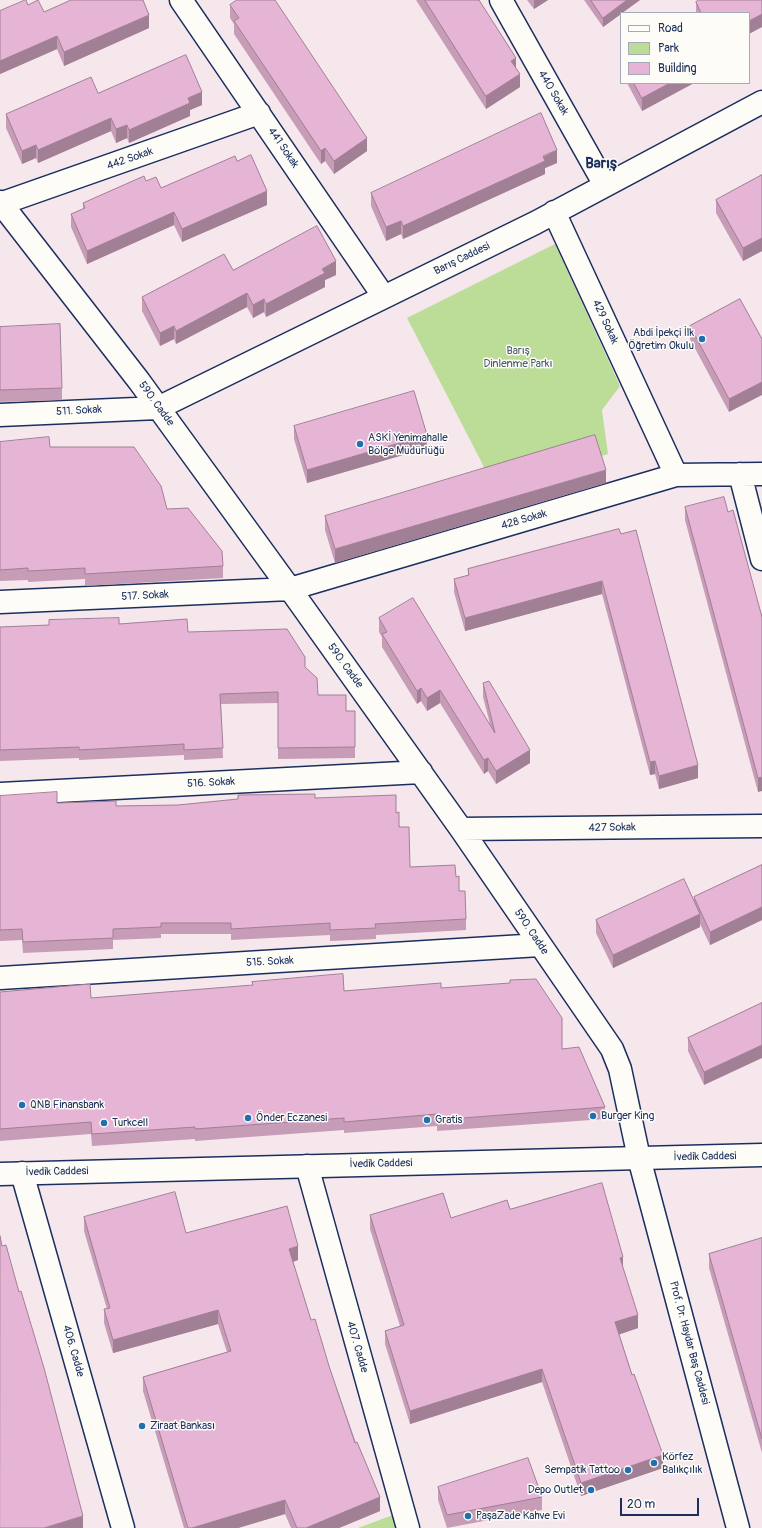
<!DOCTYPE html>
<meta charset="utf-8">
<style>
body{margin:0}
#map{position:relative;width:762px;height:1528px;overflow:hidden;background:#f6e7ed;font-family:Pangolin,sans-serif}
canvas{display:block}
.legend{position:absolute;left:620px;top:12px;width:130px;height:72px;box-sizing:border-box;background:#fdfcf7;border:1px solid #a3aaba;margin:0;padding:5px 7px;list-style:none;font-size:12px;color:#1b2f5e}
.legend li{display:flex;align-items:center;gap:8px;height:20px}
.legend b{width:20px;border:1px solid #a3aaba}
.scale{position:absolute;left:620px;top:1498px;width:79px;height:18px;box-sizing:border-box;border:2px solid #1b2f5e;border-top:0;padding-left:5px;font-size:12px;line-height:14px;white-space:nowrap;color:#1b2f5e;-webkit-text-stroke:3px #fdfcf7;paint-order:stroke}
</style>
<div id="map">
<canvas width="762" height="1528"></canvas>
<ul class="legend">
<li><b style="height:5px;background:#fdfcf7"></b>Road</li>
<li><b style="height:11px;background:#bcdd97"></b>Park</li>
<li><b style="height:11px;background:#e6b5d5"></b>Building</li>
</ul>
<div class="scale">20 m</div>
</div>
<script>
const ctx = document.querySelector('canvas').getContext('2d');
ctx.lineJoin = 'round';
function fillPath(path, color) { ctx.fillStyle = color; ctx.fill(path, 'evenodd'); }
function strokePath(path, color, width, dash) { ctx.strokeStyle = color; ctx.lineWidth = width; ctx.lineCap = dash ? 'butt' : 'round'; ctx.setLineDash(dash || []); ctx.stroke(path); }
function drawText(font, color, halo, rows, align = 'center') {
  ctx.font = font + ' Pangolin,sans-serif'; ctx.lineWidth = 3; ctx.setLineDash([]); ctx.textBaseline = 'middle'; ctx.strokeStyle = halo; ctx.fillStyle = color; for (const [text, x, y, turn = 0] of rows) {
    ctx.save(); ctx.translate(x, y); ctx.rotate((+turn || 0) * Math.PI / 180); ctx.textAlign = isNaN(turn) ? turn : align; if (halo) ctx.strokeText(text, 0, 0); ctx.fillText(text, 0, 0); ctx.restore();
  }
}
fillPath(new Path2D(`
 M555 244 620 386 602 410 608 454 492 488 482 463 407 318Z
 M393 1515 397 1528H358Z`), '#bcdd97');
const minor = new Path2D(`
 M181 0 384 297
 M501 0 605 185
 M0 202 139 381 290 589 461 829 612 1049 620 1069 639 1158 738 1528
 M0 204 259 113
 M554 212 676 475
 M0 415 158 408 535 223 762 102
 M740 474 762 559
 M0 602 290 589 676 475 762 474
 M0 794 421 772
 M461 829 762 826
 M0 978 540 945
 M307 1166 408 1528
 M22 1173 123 1528`);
const secondary = new Path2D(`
 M0 1174 762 1155`);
strokePath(minor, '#1b2f5e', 25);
strokePath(secondary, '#1b2f5e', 25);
strokePath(minor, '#fdfcf7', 22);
strokePath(secondary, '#fdfcf7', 22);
fillPath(new Path2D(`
 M416 0H479L516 68 520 87 486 109Z
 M527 0H548L534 9Z
 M584 0H640L622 13H621V14L603 27Z
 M696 2 749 13H696Z
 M28 5 44 12 149 28 64 66 57 49 0 74V11Z
 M230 5 367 151 334 174 325 161 321 164 234 34V24L230 18Z
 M627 83H694L642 111Z
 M98 93 202 105 190 110V116L129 143 127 138 116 143 111 131 38 163 36 158 22 164 6 128V114Z
 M237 161 267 205 182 242 174 225 87 264 71 227V214L83 209V203L146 181 161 188Z
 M557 163 545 168V174L403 239 401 234 386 241 371 206V193Z
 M762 175V251L743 261 716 213V200Z
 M233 270 336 275 325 280V287L266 317 264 312 253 318 247 307 176 344 174 339 160 346 142 311V297Z
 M740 299 729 412 690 339V326Z
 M0 327 62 388V400L0 402Z
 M294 426 427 448 307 483 294 439Z
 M0 442 50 447 167 509 223 566V578L85 586V579L28 582V580L0 581Z
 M606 483 335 563 325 530V516Z
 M685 507 728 512 762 617 758 792 685 520Z
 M619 529 698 778 659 789 655 774 650 775 602 594 465 631 454 592V579L468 575V569Z
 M379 618 490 724 483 697V683L530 763 496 784 488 771 484 774 440 703 427 711 421 701 417 704 382 647V637L379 632Z
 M119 624 188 632 305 667 318 695 346 711H355V758L278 759V703L221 704 223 758 184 760V755L79 760V758L0 761V627Z
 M0 796 57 803 116 806 178 805 315 798 396 813 410 867 456 877 466 919V930L376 935V939L330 941V935L231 940V934H161V938L113 940V949L23 953 22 940 0 941Z
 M762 865V920L710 945 700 924V927L613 968 596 933V920L694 900V897Z
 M441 988 562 1049 605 1107V1119L437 1131V1126L344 1133V1130L195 1141V1139L92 1146 91 1134 0 1141V992L91 998Z
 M762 1003 704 1085 688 1051V1038Z
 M510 1209 623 1268 638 1328 619 1334 663 1468 581 1496 542 1382 410 1424 385 1344V1331L400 1326 370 1229V1215L451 1218Z
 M84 1217 186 1233 298 1260 293 1262 311 1320 329 1366 380 1511 339 1528H291L285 1514 238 1528H184L143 1391V1377L227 1352 218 1324 113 1353 104 1323V1309H107L84 1231Z
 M762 1238V1453L709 1268V1254Z
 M438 1487 542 1497V1510L447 1528 438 1500Z`), '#c69cb7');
fillPath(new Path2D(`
 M534 0H548L534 9Z
 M627 0H640L622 13H621V14L603 27V18Z
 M762 14V27L749 34V21Z
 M149 15V28L64 66V52Z
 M57 36V49L0 74V61Z
 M516 58V72L511 61Z
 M520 74V87L486 109V96Z
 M670 83H694L642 111V98Z
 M202 92V105L190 110V116L129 143V130L188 98Z
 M111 118V131L38 163V150Z
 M127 125V138L116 143V129Z
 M367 138V151L334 174V161Z
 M36 145V158L22 164V151Z
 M325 148V161L321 164V151Z
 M557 150V163L545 168V174L403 239V226Z
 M267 191V205L182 242V229Z
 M174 212V225L87 264V251Z
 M401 221V234L386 241V227Z
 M762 238V251L743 261V248Z
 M336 261V275L325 280V287L266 317V304L322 269Z
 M247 293V307L176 344V331Z
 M264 299V312L253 318V305Z
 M174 326V339L160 346V333Z
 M762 382V395L729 412V399Z
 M427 435V448L307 483V470Z
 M606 470V483L335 563V549Z
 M602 581V594L465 631V618Z
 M421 688V701L417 704V691Z
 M440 690V703L427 711V698Z
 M530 750V763L496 784V771Z
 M488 758V771L484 774V760Z
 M655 761V774L650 775V762Z
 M698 765V778L659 789V776Z
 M762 777V791L758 792V778Z
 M762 907V920L710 945V932Z
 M700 914V927L613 968V955Z
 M762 1045V1058L704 1085V1072Z
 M298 1246V1260L289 1263V1249Z
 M623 1257V1270L620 1258Z
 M218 1310V1324L113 1353V1340Z
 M638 1315V1328L615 1336V1322Z
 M542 1369V1382L410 1424V1411Z
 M663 1455V1468L581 1496V1483Z
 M380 1497V1511L339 1528H306Z
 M285 1500V1514L238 1528H192Z
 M83 1516V1528H44Z`), '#a17f95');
const building = new Path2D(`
 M26 0 28 5 38 0 44 12 71 0H143L149 15 64 52 57 36 0 61V11Z
 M237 0H275L367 138 334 161 325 148 321 151 234 21 239 18 230 5Z
 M425 0H479L516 58 511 61 520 74 486 96Z
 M591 0H627L603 18Z
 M699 0H762V14L749 21V13H701L696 2Z
 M186 55 202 92 188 98 190 103 129 130 127 125 116 129 111 118 38 150 36 145 22 151 6 114 91 77 98 93Z
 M634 83H670L642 98Z
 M541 113 557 150 543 156 545 161 403 226 401 221 386 227 371 193Z
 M251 155 267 191 182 229 174 212 87 251 71 214 85 208 83 203 144 176 146 181 156 177 161 188 235 156 237 161Z
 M762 175V238L743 248 716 200Z
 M317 226 336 261 322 269 325 273 266 304 264 299 253 305 247 293 176 331 174 326 160 333 142 297 224 254 233 270Z
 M740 299 762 339V382L729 399 690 326Z
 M60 324 62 388 0 390V327Z
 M414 391 427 435 307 470 294 426Z
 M595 435 606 470 335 549 325 516Z
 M49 437 50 447H134L161 486 167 509 188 508 222 551 223 566 85 574V568L28 571V568L0 570V442Z
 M724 497 728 512 733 510 762 617V777L758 778 685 507Z
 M619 529 621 534 636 530 698 765 659 776 655 761 650 762 602 581 465 618 454 579 469 575 468 569Z
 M413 598 495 733 483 683 489 681 530 750 496 771 488 758 484 760 440 690 427 698 421 688 417 691 382 634 387 632 379 618Z
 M119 618V624L187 619 188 632 287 629 305 657V667L317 678 318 695H346V711H355V747L278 748V692L220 694 223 748 184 750V744L79 750V747L0 750V627L49 625V620Z
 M57 792V803L116 801V806L178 805 238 799V795L315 794V798L396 795V813L399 812V827H409L410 867 455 865 456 877 459 876V891H465L466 919 375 924 376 928 330 930V923L231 929V923H161V927L113 929V938L23 942 22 929 0 930V796Z
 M762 865V907L710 932 694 897Z
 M684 879 700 914 613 955 596 920Z
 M343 974 344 991 441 983V988L510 983V980L536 979 562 1018V1049L579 1047 605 1107 437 1120V1114L344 1122V1118L195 1129V1127L92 1134 91 1122 0 1129V992L90 984 91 998 253 985 252 982Z
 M762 1003V1045L704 1072 688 1038Z
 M602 1183 623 1257 620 1258 638 1315 615 1322 632 1375 634 1374 663 1455 581 1483 542 1369 410 1411 385 1331 404 1325 370 1215 443 1193 451 1218 507 1200 510 1209Z
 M175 1192 186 1233 287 1206 298 1246 289 1249 311 1320 315 1319 329 1366 355 1443 357 1442 380 1497 306 1528H297L285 1500 192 1528H188L143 1377 231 1351 218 1310 113 1340 104 1309 110 1308 84 1217Z
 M0 1236 2 1246 6 1245 19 1292 21 1291 44 1368 83 1516 44 1528H0Z
 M762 1238V1439L709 1254Z
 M528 1458 542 1497 447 1515 438 1487Z`);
fillPath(building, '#e6b5d5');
strokePath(building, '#a17f95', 1);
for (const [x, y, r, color] of [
 [702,339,4,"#1f6fb2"],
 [360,444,4,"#1f6fb2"],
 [22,1105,4,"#1f6fb2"],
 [593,1116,4,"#1f6fb2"],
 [248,1118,4,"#1f6fb2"],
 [427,1120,4,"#1f6fb2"],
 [104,1123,4,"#1f6fb2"],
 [142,1426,4,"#1f6fb2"],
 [654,1463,4,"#1f6fb2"],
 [628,1470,4,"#1f6fb2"],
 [591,1490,4,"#1f6fb2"],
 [468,1516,4,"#1f6fb2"]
]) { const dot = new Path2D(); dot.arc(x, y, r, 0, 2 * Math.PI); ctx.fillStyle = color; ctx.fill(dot); strokePath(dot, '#fdfcf7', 1.5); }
drawText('11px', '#1b2f5e', '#fdfcf7', [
 ["440 Sokak",553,93,60],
 ["441 Sokak",283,148,56],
 ["442 Sokak",130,159,-19],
 ["Barış Caddesi",462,259,-26],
 ["429 Sokak",605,322,65],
 ["590. Cadde",156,404,54],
 ["511. Sokak",79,411,-3],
 ["428 Sokak",524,520,-16],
 ["517. Sokak",145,596,-3],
 ["590. Cadde",345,666,54],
 ["516. Sokak",211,783,-3],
 ["427 Sokak",612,828,-1],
 ["590. Cadde",531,932,56],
 ["515. Sokak",270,962,-3],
 ["İvedik Caddesi",705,1157,-1],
 ["İvedik Caddesi",381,1164,-1],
 ["İvedik Caddesi",57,1172,-1],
 ["Prof. Dr. Haydar Baş Caddesi",689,1343,75],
 ["407. Cadde",357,1347,74],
 ["406. Cadde",73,1351,74]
]);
drawText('11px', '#1b2f5e', '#fdfcf7', [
 ["Abdi İpekçi İlk",694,333,"right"],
 ["Öğretim Okulu",694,346,"right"],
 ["ASKİ Yenimahalle",368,438],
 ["Bölge Müdürlüğü",368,451],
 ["QNB Finansbank",30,1105],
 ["Burger King",601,1116],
 ["Önder Eczanesi",256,1118],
 ["Gratis",435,1120],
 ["Turkcell",112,1123],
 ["Ziraat Bankası",150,1426],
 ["Körfez",662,1457],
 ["Balıkçılık",662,1470],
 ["Sempatik Tattoo",620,1470,"right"],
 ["Depo Outlet",583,1490,"right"],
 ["PaşaZade Kahve Evi",476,1516]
], 'left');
drawText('11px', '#435a6c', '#fdfcf7', [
 ["Barış",518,351],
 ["Dinlenme Parkı",518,364]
]);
drawText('bold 15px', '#1b2f5e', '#fdfcf7', [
 ["Barış",601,164]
]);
</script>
